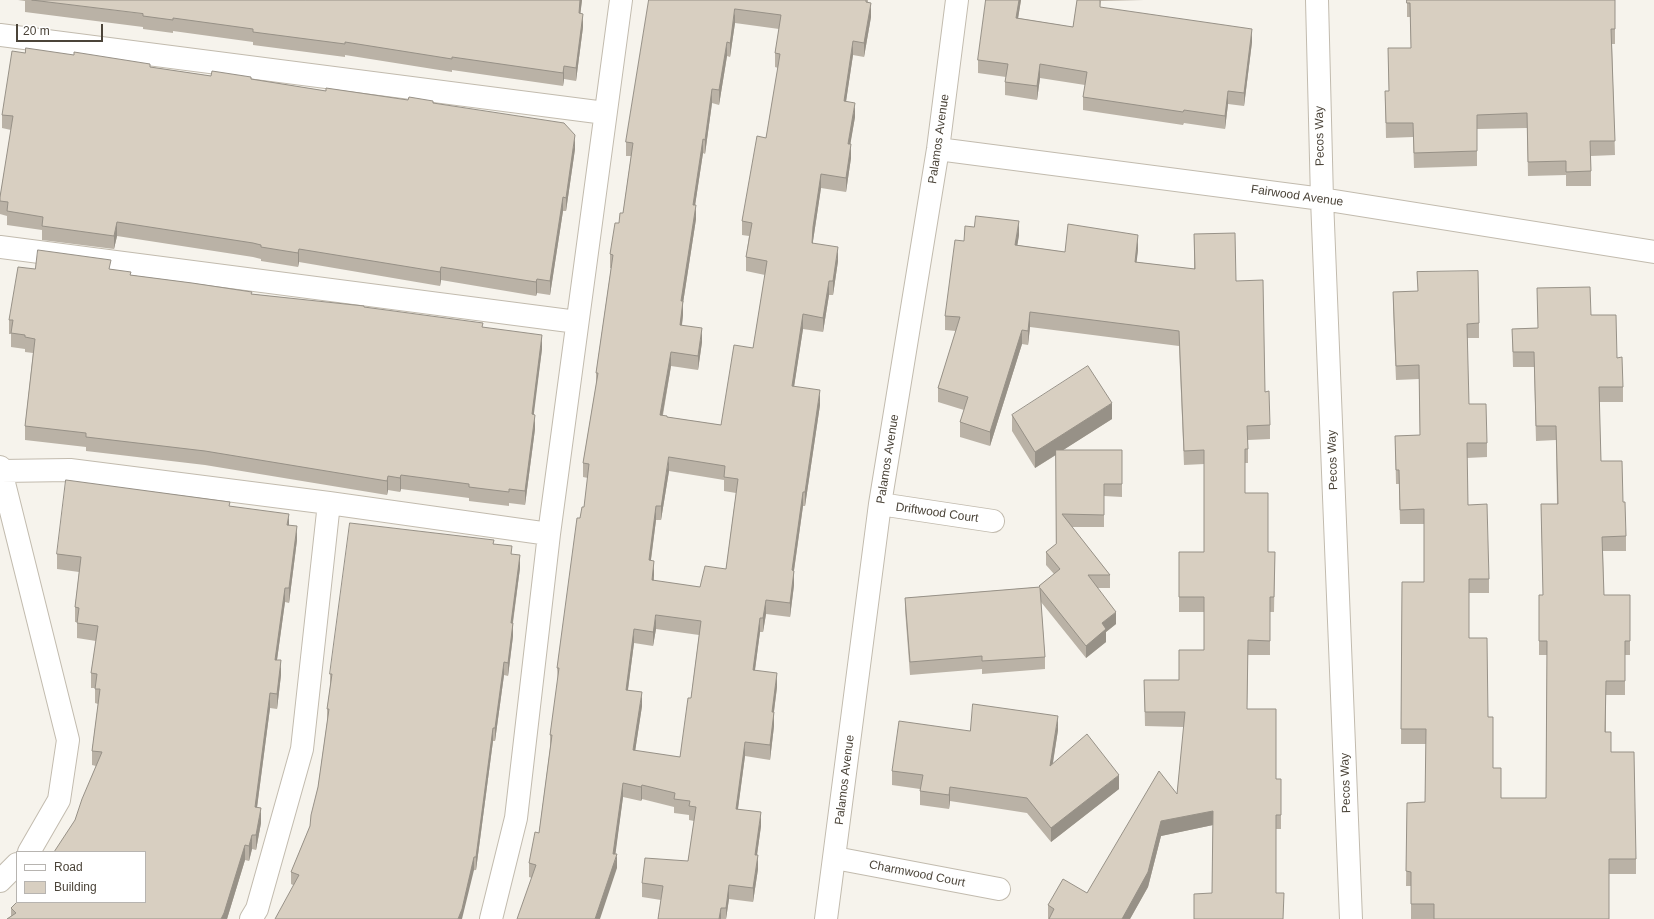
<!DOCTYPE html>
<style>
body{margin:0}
#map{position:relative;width:1654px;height:919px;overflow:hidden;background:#f6f3ec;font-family:Helvetica,sans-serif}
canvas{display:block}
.legend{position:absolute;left:16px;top:851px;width:130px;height:52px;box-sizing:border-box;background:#fff;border:1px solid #b7b4b0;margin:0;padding:5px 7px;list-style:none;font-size:12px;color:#4b4439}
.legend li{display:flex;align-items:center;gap:8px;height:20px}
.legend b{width:20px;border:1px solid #b7b4b0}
.scale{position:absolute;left:16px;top:24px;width:87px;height:18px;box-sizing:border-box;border:2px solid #4b4439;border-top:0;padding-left:5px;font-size:12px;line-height:14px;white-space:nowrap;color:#4b4439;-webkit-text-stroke:3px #fff;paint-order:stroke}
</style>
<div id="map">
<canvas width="1654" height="919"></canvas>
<ul class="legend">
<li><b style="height:5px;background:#fff"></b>Road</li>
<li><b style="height:11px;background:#d8cfc1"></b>Building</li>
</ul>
<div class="scale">20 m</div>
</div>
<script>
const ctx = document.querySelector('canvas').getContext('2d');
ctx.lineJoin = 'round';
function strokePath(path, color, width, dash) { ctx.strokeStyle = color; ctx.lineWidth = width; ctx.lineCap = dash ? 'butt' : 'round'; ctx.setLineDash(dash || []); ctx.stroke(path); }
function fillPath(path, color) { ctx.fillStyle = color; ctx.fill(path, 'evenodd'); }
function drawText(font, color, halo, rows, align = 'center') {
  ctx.font = font + ' Helvetica,sans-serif'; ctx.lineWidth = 3; ctx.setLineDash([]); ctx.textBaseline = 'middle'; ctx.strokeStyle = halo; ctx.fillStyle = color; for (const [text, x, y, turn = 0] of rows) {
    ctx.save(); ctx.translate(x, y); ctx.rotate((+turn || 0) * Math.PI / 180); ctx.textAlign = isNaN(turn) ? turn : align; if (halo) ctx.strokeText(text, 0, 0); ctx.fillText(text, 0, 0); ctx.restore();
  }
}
const minor = new Path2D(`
 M1317 0 1322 199 1351 919
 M0 35 605 113
 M938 149 1322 199 1654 252
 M0 247 577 322
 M0 467 68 740 59 800 29 852
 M1 471 70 470 329 503 549 534
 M880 504 993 521
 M835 858 999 889
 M0 881 17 864
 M251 919 257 909 302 749 329 503
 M491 919 516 818 549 534 621 0
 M826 919 880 504 938 149 957 0`);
strokePath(minor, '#c2bbae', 24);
strokePath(minor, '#fff', 22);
fillPath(new Path2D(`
 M18 0H582L580 14 583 27 576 81 564 79 563 86 452 70V72L345 55V57L253 45V42L173 31V33L143 29V27L25 12V1Z
 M649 0H868V2L871 17 864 57 853 55 846 101 855 117 850 144 851 158 846 192 821 188 813 241V243L838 261 833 295H829L823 332 803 329 794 386 820 405 805 506H803L794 571V585L790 617 766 614 763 632H760L755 670 777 687 774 712V726L770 760 745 756 738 809 761 826 757 855 758 869 753 902 729 899 726 919H658L661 900 642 897V883L688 861 694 821 689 820V815L674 813V807L642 799 641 801 623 797 615 854 617 868 532 878 529 877V863L539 833 550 748V735L558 682 557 668 580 518 584 507 588 478 583 477V463L596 385V373L611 268H610V254L619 223 623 213 631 156H626V142ZM735 23 779 29 775 53V67L778 68 766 138 742 221V235L749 236 746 257V271L765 275 753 348 721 425 667 417 663 415 671 366 698 370 702 342 682 325 683 315V303L696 219 695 205 703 153 705 154 712 103 719 105 727 56 730 57ZM669 471 724 480V491L736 493 726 569 700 587 654 581V575L651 560 656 520H661ZM656 629 699 635 691 698 680 757 635 751 642 706 628 690 634 643 653 646Z
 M986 0H1021L1018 18 1073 27 1077 0H1144L1101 1 1100 7 1252 42 1244 106 1228 104 1225 129 1184 123 1183 125 1083 110V97L1085 85 1040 78 1037 100 1005 95V82L1006 77 978 73V60Z
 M1407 0H1615V44H1612L1615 155 1591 156V186H1566V175L1528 176 1527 128 1477 129V166L1414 168 1413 137 1386 138 1385 91H1389L1388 48H1411L1410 17H1407Z
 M25 53 150 67 211 76 251 79 326 91 433 103 575 149 566 211H563L550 295 537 293 536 296 441 280 440 286 299 262 298 267 261 261V259L253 257 117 236 114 249 42 240V230L7 225V216L0 214V197L11 130 2 128V115Z
 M974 227 1019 235 1017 245 1065 252 1138 250 1136 262 1194 269V234L1236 281 1265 392 1270 425V439L1248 440V463H1245V493L1268 552H1275L1274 612H1270V655H1248L1247 709 1276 779H1281V829H1276L1212 893 1213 825 1161 836 1148 887 1130 919H1048V905L1087 893 1177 794 1184 727 1145 726 1144 680H1179L1204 650V612H1179V552H1204V464L1184 465 1179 346 1030 327 1028 345 1022 344 990 446 960 437V422L964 410 938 402V388L956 331 945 330V316L964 241Z
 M111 269 131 275 252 294 364 307 483 327 542 349 533 415 535 429 525 505 509 503V506L469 501V498L401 489 400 492 388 490 387 495 205 465 86 451V447L25 440V426L33 353 25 352V349L11 347V334H9V320Z
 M1417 272 1479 323V338H1467L1469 404 1487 443V457L1467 458 1468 505 1489 579V593H1469V638L1488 717 1493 768 1501 798H1546L1547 655H1539V595H1543L1541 504H1557L1556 440 1536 441 1534 367H1513L1512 329 1538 328 1591 315 1617 358 1623 387V402H1599L1601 461 1623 502 1626 536V551H1603L1604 595H1630V655H1625V695H1606V732L1636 859V874H1609L1434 919H1411V886H1406L1407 803 1425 802 1426 744H1401L1402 582H1424V524H1400L1399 484H1396L1395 436 1420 435 1419 379 1396 380 1393 306V292L1418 291Z
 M1012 415 1112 419 1063 450H1122V497L1104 496V527H1072L1110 575V588H1097L1116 624 1106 632V642L1086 658 1041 602 1045 657V669L982 674V669L910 675 905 610V598L1039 587V586L1054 574 1046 565V552L1056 544V455L1035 468 1012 431Z
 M230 506 289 525 297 540 289 603 285 602 277 660 281 675 277 709 270 708 257 808 261 823 256 850 252 849 249 861 245 860 227 919H7L11 916V908L145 902 75 820 96 766 92 765V751L98 704 95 703V688H91V673L96 641 77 638V622H75V607L79 572 57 569V554Z
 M494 544 512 554 520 568 513 623V636L508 676 504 675 495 741H493L476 870 293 885 291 884V872L310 826 318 787 327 722V709L330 687V674Z
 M1058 730 1053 763 1119 789 1051 842 1027 813 950 801 949 809 920 805V789L892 785V771L970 731Z`), '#bab2a6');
fillPath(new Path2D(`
 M580 0H582L579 26V13Z
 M1019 0H1021L1016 31V18Z
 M871 3V17L864 57V43Z
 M735 9V23L730 57V43Z
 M583 14V27L576 81V68Z
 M1252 29V42L1244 106V93Z
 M853 41V55L844 115V101Z
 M727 42V56L719 105V90Z
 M1040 64V78L1037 100V86Z
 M564 66V79L563 86V73Z
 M712 89V103L705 154V140Z
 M1228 91V104L1225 129V116Z
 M855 103V117L848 158V144Z
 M575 135V149L566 211V198Z
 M703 139V153L693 219V205Z
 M851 144V158L846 192V178Z
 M821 174V188L813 241 812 257V243L813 227Z
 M563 197V211L550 295V281Z
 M696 205V219L683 303V315L680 339V325L681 301Z
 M1019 221V235L1015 260V245Z
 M117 222V236L114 249V236Z
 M1138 235V250L1135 276V262Z
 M838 247V261L833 295V281Z
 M299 249V262L298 267V253Z
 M441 267V280L440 286V272Z
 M537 279V293L536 296V282Z
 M829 281V295L823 332V318Z
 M1030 312V327L1028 345V331Z
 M803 314V329L792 400V386Z
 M702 328V342L698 370V356Z
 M1022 330V344L990 446V432Z
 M542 335V349L532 429V414Z
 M671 352V366L660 429V415Z
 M820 390V405L805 506V492Z
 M1112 403V419L1035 468V452Z
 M535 415V429L525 505V491Z
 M669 457V471L661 520V506Z
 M401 475V489L400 492V478Z
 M388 476V490L387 495V481Z
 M803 492V506L792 584V570Z
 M656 506V520L649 574V560Z
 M289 514V528L287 525Z
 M297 526V540L289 603V588Z
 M520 555V568L511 635V623Z
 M654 561V575L652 594V580Z
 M794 571V585L790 617V603Z
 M285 588V602L275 674V660Z
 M766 600V614L763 632V618Z
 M1116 612V624L1106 632V642L1086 658V646L1102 623Z
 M656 615V629L653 646V632Z
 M760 618V632L753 684V670Z
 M513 623V636L508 676V663Z
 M634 629V643L626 704V690Z
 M281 660V675L277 709V694Z
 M504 662V675L495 741V728Z
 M777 673V687L772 726V712Z
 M642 692V706L633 765V750Z
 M270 693V708L255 822V807Z
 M774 712V726L770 760V745Z
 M1058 716V730L1050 780V766Z
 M493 728V741L476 870V857Z
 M745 742V756L736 823V809Z
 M1119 775V789L1051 842V828Z
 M623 783V797L614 865 617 854V868L600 919H595L613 854Z
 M642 785V799L641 801V787Z
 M950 787V801L949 809V795Z
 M261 808V823L256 850V835Z
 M1213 811V825L1161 836 1148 887 1130 919H1122L1161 821Z
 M761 812V826L755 869V855Z
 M252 835V849L249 861V846Z
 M245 845V860L227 919H221Z
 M758 855V869L753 902V888Z
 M474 857V870L462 919H458Z
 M729 885V899L726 919V908Z
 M721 908V919H719Z`), '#979187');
const building = new Path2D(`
 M32 0H580L579 13 583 14 576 68 564 66 563 73 452 57V59L345 42V44L253 32V29L173 18V20L143 16V14Z
 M649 0H866V2L871 3 864 43 853 41 844 101 855 103 848 144H851L846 178 821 174 813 227 812 243 838 247 833 281H829L823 318 803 314 792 386 820 390 805 492H803L792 570 794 571 790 603 766 600 763 618H760L753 670 777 673 772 712H774L770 745 745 742 736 809 761 812 755 855H758L753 888 729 885 726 908H721L719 919H658L663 886 642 883 645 858 688 861 696 807 689 806 690 801 674 799 675 793 642 785 641 787 623 783 613 854H617L595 919H517L536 865 529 863 535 832 539 833 552 735H550L559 668H557L577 518H580L582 507H584L589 464 583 463 598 373H596L613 255 610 254 615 223H619L620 213H623L633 143 626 142ZM735 9 781 15 775 53 780 54 766 138 757 136 742 221 752 223 746 257 767 261 753 348 734 345 721 425 667 417V416L660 415 671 352 698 356 702 328 680 325 683 301H681L696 205H693L703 139 705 140 712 89 719 90 727 42 730 43ZM669 457 725 466 724 477 738 479 726 569 705 566 700 587 652 580 654 561 649 560 656 506H661ZM656 615 701 621 691 698H688L680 757 633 750 642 692 626 690 634 629 653 632Z
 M986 0H1019L1016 18 1073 27 1077 0H1100V7L1252 29 1244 93 1228 91 1225 116 1184 110 1183 112 1083 97 1087 72 1040 64 1037 86 1005 82 1008 64 978 60Z
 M1407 0H1615V29H1611L1615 141H1590L1591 171 1566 172V161L1528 162 1527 113 1477 115V151L1414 153 1413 123H1386L1385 91H1389L1388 48H1411L1410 3H1407Z
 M26 48 74 55V52L150 64V67L211 76 212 71 251 77V79L326 91V88L408 100 409 97 433 101V103L564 123 575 135 566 198 563 197 550 281 537 279 536 282 441 267 440 272 299 249 298 253 261 247V245L253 243 117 222 114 236 42 226 43 217 7 211 8 202 0 201V197L13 116 2 115 12 51 25 53Z
 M976 216 1019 221 1015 245 1065 252 1068 224 1138 235 1135 262 1195 269 1194 234 1235 233 1236 281 1263 280 1265 392 1269 391 1270 425 1247 426 1248 449H1245V493H1268V552H1275L1274 597H1270V641L1248 640 1247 709H1276V779H1281V815H1276V893H1284L1283 919H1194V894L1212 893 1213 811 1161 821 1148 872 1122 919H1049L1054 909 1048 905 1063 879 1087 893 1159 771 1177 794 1185 712H1145L1144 680H1179V650H1204V597H1179V552H1204V450L1184 451 1179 331 1030 312 1028 331 1022 330 990 432 960 422 968 397 938 388 960 317 945 316 955 240 964 241 965 226 974 227Z
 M38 250 111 260 109 269 131 272 130 275 192 283 252 292 251 294 364 306V307L483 323 482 327 542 335 532 414 535 415 525 491 509 489V492L469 487V484L401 475 400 478 388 476 387 481 205 451 86 437V433L25 426 35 339 25 337V335L11 333 13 320H9L18 267 35 269Z
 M1478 271 1479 323 1467 324 1469 404H1486L1487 443H1467L1468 505 1487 504 1489 579H1469V638H1487L1488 717H1493V768H1501V798H1546L1547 641H1539V595H1543L1541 504H1558L1556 426H1536L1534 352H1513L1512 329 1538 328 1537 288 1590 287 1591 315H1616L1617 358 1622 357 1623 387H1599L1601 461H1622L1623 502H1625L1626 536 1602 537 1604 595H1630V641H1625V681H1606L1605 732H1611V752H1634L1636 859H1609V919H1434V904H1411V872L1406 871 1407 803 1425 802 1426 729H1401L1402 582H1424V509L1400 510 1399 470H1396L1395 436 1420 435 1419 365 1396 366 1393 292 1418 291 1417 272Z
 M1088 366 1112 403 1035 452 1012 415Z
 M1056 450H1122V484H1104V515L1062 514 1110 575H1088L1116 612 1102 623 1106 629 1086 646 1040 588 1045 657 982 661V656L910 662 905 598 1040 587 1039 586 1060 569 1046 552 1056 544Z
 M66 480 230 502 229 506 289 514 287 525 297 526 289 588H285L275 660H281L277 694 270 693 255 807 261 808 256 835H252L249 846 245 845 224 913 221 919H7L16 913 11 908 17 902H145V852H54L75 820 82 799 102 752 92 751 100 689H95L97 674 91 673 98 626 77 623 79 608 75 607 81 557 57 554Z
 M350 523 494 540 493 544 512 546 511 554 520 555 511 623H513L508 663 504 662 495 728H493L476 857H474L462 909 458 919H275L299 875 291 872 310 826 311 815 318 787 329 709H327L332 674H330Z
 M973 704 1058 716 1050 766 1087 734 1119 775 1051 828 1027 798 950 787 949 795 920 791 923 775 892 771 899 721 970 731Z`);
fillPath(building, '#d8cfc1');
strokePath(building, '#979187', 1);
drawText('12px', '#4b4439', '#fff', [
 ["Pecos Way",1320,136,-91],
 ["Palamos Avenue",939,139,-82],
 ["Fairwood Avenue",1297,196,8],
 ["Palamos Avenue",888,459,-81],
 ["Pecos Way",1333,460,-92],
 ["Driftwood Court",937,513,8],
 ["Palamos Avenue",845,780,-83],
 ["Pecos Way",1346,783,-92],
 ["Charmwood Court",917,874,11]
]);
</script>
